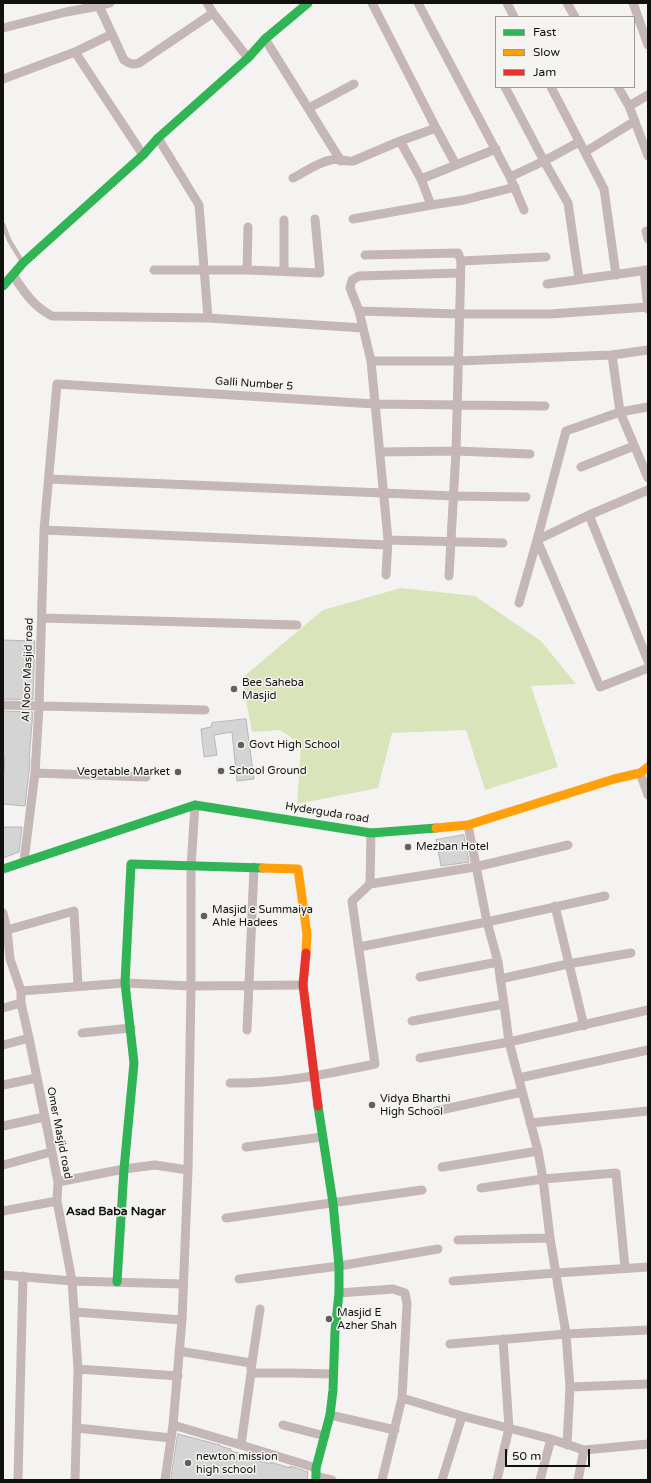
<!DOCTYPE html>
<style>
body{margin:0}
#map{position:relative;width:651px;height:1483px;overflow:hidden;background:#f5f3f1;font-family:"Varela Round",sans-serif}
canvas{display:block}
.frame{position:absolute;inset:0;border:4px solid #11110f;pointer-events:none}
.legend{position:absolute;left:495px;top:16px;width:140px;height:72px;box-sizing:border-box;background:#f6f4f0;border:1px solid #9a9996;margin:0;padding:5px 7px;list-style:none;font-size:12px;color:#11110f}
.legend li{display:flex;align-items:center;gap:8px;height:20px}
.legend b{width:20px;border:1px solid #9a9996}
.scale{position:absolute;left:505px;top:1449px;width:85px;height:18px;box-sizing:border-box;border:2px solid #11110f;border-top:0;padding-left:5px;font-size:12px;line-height:14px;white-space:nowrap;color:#11110f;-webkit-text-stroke:3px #f6f4f0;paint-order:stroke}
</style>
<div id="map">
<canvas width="651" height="1483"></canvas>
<div class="frame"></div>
<ul class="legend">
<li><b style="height:5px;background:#30b455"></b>Fast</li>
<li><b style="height:5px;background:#ff9f0a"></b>Slow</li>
<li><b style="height:5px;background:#e5322d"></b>Jam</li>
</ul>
<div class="scale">50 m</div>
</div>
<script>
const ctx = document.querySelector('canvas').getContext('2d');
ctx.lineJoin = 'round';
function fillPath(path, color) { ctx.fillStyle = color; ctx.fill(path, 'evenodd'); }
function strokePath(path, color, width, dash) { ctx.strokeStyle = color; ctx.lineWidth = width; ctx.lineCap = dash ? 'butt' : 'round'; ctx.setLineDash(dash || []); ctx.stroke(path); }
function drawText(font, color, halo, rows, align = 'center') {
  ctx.font = font + ' "Varela Round",sans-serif'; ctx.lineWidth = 3; ctx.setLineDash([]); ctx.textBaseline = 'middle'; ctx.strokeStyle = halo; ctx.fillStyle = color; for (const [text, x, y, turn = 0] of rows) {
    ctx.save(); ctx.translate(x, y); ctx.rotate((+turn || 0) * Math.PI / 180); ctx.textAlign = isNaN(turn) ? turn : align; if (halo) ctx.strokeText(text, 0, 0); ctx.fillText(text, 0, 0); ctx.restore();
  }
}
fillPath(new Path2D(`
 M401 588 475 596 541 641 576 684 531 686 558 767 485 790 466 730 392 733 378 788 297 804 301 744 280 730 252 732 242 678 323 610Z`), '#d9e4ba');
const building = new Path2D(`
 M3 640 35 641 33 700 3 699Z
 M3 711 33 712 29 759H30L29 772 25 806 3 804V782L5 757 3 756Z
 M246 719 254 779 237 781 232 732 214 735 217 755 204 757 201 729 211 727 212 723Z
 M3 827H22L19 852 3 858Z
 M464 835 469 862 441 866 436 840Z
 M178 1434 220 1445V1446L231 1449V1451L242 1454V1455L251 1459 271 1464V1462L290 1468V1466L308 1472 307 1480H171Z`);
fillPath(building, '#d5d4d4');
strokePath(building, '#b7b5b6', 1);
strokePath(new Path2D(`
 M3 224 9 240 23 263`), '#c5b7b6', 4.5);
strokePath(new Path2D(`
 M207 3 213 13 248 58
 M418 3 510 177 524 210
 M507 3 514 17
 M567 3 575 17
 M633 3 648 45
 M99 6 124 60C130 64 133 65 139 63L213 13
 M3 28 66 12 99 6 110 3
 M265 39 341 161
 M75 52 143 155
 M3 79 75 52 112 34
 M505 87 544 161 568 203 579 279
 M551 87 604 189 616 275
 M618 87 629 106 648 156
 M629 106 648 95
 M309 108 354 84
 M436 128 456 165
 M158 138 199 205 208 318
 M400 141 421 179 431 205 464 200 515 187
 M585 152 635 121
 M510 177 544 161 579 142
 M293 178C305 172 318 162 331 160 338 158 346 162 353 161L400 141 436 128 372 3
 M421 179 496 149
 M353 219 431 205
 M284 220V271
 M646 231 648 239
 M365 255 458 253 461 261 456 451 449 576
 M461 261 546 257
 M154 270H247L320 273 315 219
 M247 270 248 227
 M644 270 648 309
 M13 275C24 292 34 307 52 316L208 318 363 328
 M547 284 648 270
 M359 311 459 314H550L648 307
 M612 355 620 412 648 478
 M371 361H458L612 355 648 350
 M380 452 456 451 530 454
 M581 467 634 446
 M49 479 454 496 526 497
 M648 490 589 515 537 540 600 687 648 668
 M589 515 648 661
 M44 530 387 545
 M388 540 503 543
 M386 575 388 540 371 361 359 311 350 288 352 280 359 276 459 273
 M519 603 537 540 566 431 620 412 648 407
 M42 618 297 625
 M3 705 205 710
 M35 773 146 777
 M640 773 648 795
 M468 825 487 922 498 962 504 1004 509 1042 538 1151 543 1179 550 1238 566 1334 570 1387 567 1445
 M24 861 35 773 39 707 44 530 57 384 375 404 545 406
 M370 884 475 867 568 845
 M555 906 584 1026
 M3 913 7 930 10 959 21 991V1003L29 1038 58 1182 57 1201 72 1281 78 1369 75 1480
 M7 930 74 911 78 986
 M359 947 487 922 605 896
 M420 977 498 962
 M500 979 568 964 631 953
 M21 991 125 983 191 986 303 985
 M3 1008 21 1003
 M412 1021 504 1004
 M247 1030 254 867
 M82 1033 131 1028
 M3 1045 29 1038
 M420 1058 509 1042 648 1010
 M519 1078 648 1050
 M230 1083C279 1084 327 1074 375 1064L352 901 370 884 371 833
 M3 1085 36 1078
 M436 1111 522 1092
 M530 1123 648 1111
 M3 1126 44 1117
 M246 1147 322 1137
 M3 1165 51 1152
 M442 1167 538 1151
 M58 1182 124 1169 155 1165 188 1170
 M481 1188 543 1179 616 1173 625 1268
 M3 1211 57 1201
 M226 1218 422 1190
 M458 1240 550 1238
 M3 1275 72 1281 183 1284
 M239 1279 339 1266 438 1249
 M453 1281 556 1273 648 1267
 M339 1293 393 1289 405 1293 407 1304 402 1398 382 1480
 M75 1312 182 1320
 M450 1344 566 1334 648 1330
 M179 1351 251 1363
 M78 1369 178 1376
 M251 1369 260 1309
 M570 1387 648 1384
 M402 1398 462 1416 551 1439 584 1450 648 1444
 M330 1415 395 1430
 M173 1425 241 1445
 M283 1425 325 1436
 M77 1428 171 1438
 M316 1468 241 1445 251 1373H292L332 1374
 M18 1480 23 1276
 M165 1480 173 1425 182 1320 188 1170 191 986V867L195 805
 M315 1480 316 1476 332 1480
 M442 1480 462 1416
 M497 1480 509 1428 503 1339
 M540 1480 551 1439
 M578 1480 584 1450`), '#c5b7b6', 9);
strokePath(new Path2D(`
 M3 286 23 263 143 155 158 138 248 58 265 39 308 3
 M3 869 195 805 371 833 436 828
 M117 1282 124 1169 134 1063 125 983 131 864 263 868
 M316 1476V1468L330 1415 333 1390 335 1331 339 1293V1266L333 1203 318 1106`), '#30b455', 9);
strokePath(new Path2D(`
 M436 828 468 825 614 779 640 773 648 767
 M263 868 298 869 307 934 306 953`), '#ff9f0a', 9);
strokePath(new Path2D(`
 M306 953 303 985 318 1106`), '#e5322d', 9);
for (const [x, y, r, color] of [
 [234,689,4,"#61605e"],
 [241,745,4,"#61605e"],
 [221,771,4,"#61605e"],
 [178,772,4,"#61605e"],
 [408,847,4,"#61605e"],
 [204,916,4,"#61605e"],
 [372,1105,4,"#61605e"],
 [329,1319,4,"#61605e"],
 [188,1463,4,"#61605e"]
]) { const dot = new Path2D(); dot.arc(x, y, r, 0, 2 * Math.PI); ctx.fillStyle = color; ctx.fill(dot); strokePath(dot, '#f6f4f0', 1.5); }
drawText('11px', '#11110f', '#f6f4f0', [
 ["Galli Number 5",254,384,4],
 ["AI Noor Masjid road",28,670,-88],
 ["Hyderguda road",327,813,9],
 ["Omer Masjid road",59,1133,79]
]);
drawText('11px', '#11110f', '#f6f4f0', [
 ["Bee Saheba",242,683],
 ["Masjid",242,696],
 ["Govt High School",249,745],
 ["School Ground",229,771],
 ["Vegetable Market",170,772,"right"],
 ["Mezban Hotel",416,847],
 ["Masjid e Summaiya",212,910],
 ["Ahle Hadees",212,923],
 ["Vidya Bharthi",380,1099],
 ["High School",380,1112],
 ["Masjid E",337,1313],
 ["Azher Shah",337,1326],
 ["newton mission",196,1457],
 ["high school",196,1470]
], 'left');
drawText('bold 12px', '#11110f', '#f6f4f0', [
 ["Asad Baba Nagar",116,1212]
]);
</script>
